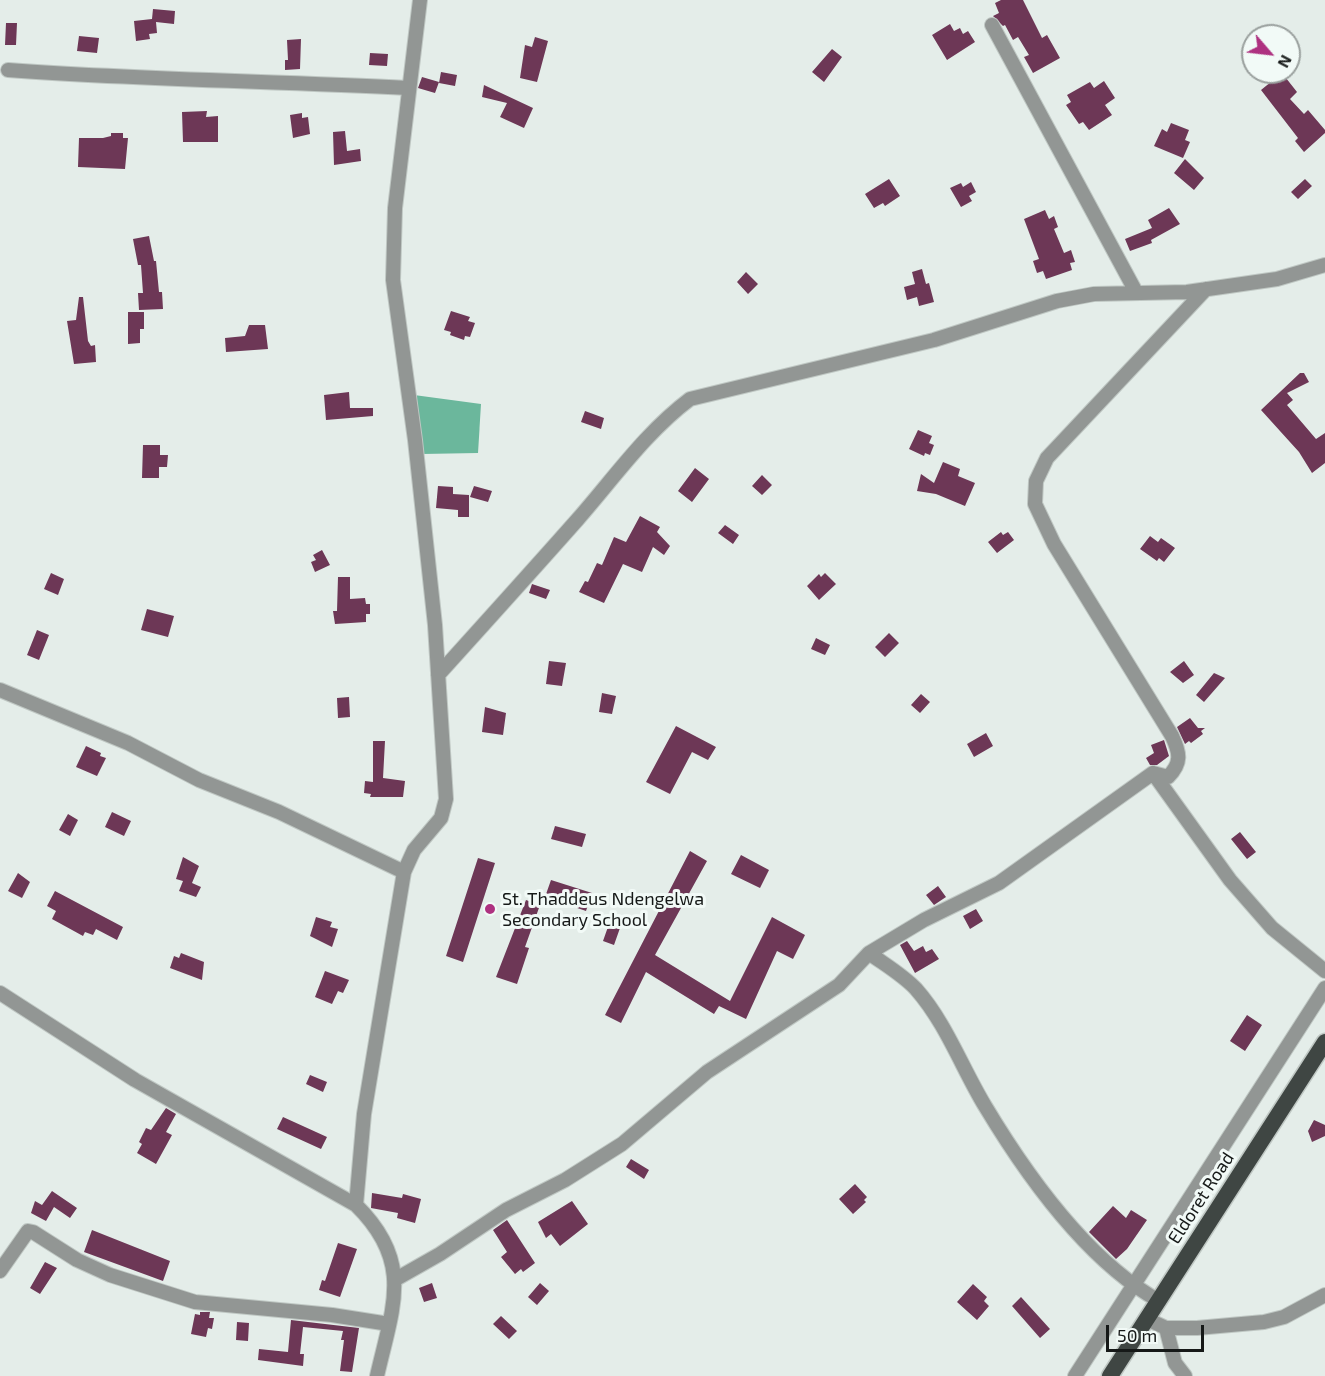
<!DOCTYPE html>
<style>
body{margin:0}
#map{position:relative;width:1325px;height:1376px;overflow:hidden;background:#e4ede9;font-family:"Exo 2",sans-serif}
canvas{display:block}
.north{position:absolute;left:1241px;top:24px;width:60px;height:60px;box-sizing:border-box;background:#f2faf7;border:2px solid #9aa09e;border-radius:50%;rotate:118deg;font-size:16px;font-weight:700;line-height:24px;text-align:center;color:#161918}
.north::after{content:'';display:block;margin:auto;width:21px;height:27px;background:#ae3180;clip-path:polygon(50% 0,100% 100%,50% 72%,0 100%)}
.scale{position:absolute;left:1106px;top:1325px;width:98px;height:27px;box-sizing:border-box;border:3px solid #161918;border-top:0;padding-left:8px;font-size:18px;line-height:21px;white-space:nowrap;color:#161918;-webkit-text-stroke:4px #f2faf7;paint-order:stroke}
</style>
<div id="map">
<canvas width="1325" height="1376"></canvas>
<div class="north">N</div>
<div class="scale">50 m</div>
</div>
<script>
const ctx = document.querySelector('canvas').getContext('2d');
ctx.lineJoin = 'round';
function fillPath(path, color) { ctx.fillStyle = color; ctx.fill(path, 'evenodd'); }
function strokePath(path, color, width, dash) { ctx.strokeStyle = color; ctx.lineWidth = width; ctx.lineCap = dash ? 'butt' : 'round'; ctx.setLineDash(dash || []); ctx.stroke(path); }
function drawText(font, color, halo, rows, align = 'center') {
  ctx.font = font + ' "Exo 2",sans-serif'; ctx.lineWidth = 6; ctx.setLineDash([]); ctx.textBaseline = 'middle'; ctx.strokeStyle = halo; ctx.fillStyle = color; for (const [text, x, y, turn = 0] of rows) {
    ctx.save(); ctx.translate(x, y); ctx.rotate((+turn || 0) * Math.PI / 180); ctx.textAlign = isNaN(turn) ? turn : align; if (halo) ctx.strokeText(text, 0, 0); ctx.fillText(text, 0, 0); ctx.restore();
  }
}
fillPath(new Path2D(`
 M414 395 481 404 478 453 422 454Z`), '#6bb79c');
fillPath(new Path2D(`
 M1001 0H1023L1042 38 1047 35 1060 58 1033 73 1024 57 1029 55 1018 37 1013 40 1005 25 1003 26 993 16 999 13 995 3Z
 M153 9 175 11 174 24 156 22 157 33 149 34 150 39 136 41 134 21 152 19Z
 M6 23H17L16 45H5Z
 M950 24 954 31 960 28 963 34 968 31 975 42 947 60 932 35Z
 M79 36 99 38 97 53 77 51Z
 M535 37 548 41 537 82 520 78 525 45 532 47Z
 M301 39 300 69 285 70V60H288L287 40Z
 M832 49 842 57 824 82 812 72Z
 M370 53 388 54 387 66 369 65Z
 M441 72 457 75 455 86 439 83Z
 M1282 73 1297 92 1290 99 1304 114 1308 110 1325 130V133L1304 152 1295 141 1298 138 1261 90Z
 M422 77 439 82 435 93 418 88Z
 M1104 81 1115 98 1105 105 1112 115 1089 130 1083 122 1079 124 1066 105 1071 102 1067 95 1090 82 1094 88Z
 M484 85 533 108 524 128 500 117 507 103 482 97Z
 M207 111 206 117 218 116V142H183L182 112Z
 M302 113V118L308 117 310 134 293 138 290 115Z
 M1171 123 1189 130 1185 140 1190 142 1183 158 1154 146 1162 129 1167 132Z
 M345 131 347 151 360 149 361 161 334 165 333 132Z
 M111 133H123V138H128L125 169 78 167 79 138H103L111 136Z
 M1185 159 1204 178 1194 190 1174 173Z
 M889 179 900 196 885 206 883 203 874 208 865 194Z
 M1305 179 1312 186 1298 199 1291 192Z
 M971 182 976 192 969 196 972 201 961 207 950 188 961 183 963 187Z
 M1169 208 1180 224 1151 240 1152 243 1130 251 1125 239 1152 228 1148 220Z
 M1045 210 1049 219 1054 216 1058 227 1054 229 1064 253 1071 250 1075 262 1070 263 1072 270 1046 279 1043 271 1037 273 1033 261 1039 259 1024 219Z
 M149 236 154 261H156L159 292H162L163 309 139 310 138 293H143L141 265H138L133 239Z
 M922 269 926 284 929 283 934 302 919 306 917 297 907 300 904 287 915 284 912 272Z
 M746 272 758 284 748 294 737 282Z
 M79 297H83L88 341 91 346 95 345 96 362 74 364 67 321 76 320Z
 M451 311 470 317 468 321 475 323 470 337 465 336 464 340 450 335 451 332 444 330Z
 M128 312H144V329H140V343L128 344Z
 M249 325H265L268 349 226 352 225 338 245 336Z
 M1300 373H1304L1309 382 1287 393 1293 400 1287 405 1316 439 1325 433V463L1312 473 1299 452 1261 410Z
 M349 392 350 408H373V416L326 420 324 395Z
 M585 411 604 418 601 429 581 422Z
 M918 430 932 436 929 443 934 445 930 455 925 453 924 456 909 449Z
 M143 445H160V455H168L167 467H159V478H142Z
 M943 462 960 469 958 476 975 483 965 506 936 494 917 491 921 474 934 483Z
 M695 468 709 479 692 502 678 491Z
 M762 475 772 485 762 495 752 486Z
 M438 486 453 487V494L469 495V517H458V510L436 508Z
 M474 486 492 491 488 502 470 497Z
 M640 516 660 527 657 532 670 546 664 555 653 547 642 572 623 564 604 603 579 592 585 581 588 582 597 563 602 565 614 537 626 542Z
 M725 525 739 535 733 544 718 533Z
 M1001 532 1003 535 1008 532 1014 540 997 553 988 542Z
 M1150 536 1158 542 1161 538 1175 548 1164 562 1159 558 1157 561 1140 549Z
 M322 550 330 565 315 572 311 562 316 560 313 555Z
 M51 573 64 579 58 595 44 589Z
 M825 573 836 584 819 600 807 586 819 574 821 577Z
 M338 577H350V599L365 598 366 604H370V614H366V622L335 624 333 611H337Z
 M532 584 550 590 546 599 529 593Z
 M147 609 174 616 168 637 141 630Z
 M37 630 49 635 39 660 27 655Z
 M889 633 899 643 885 657 875 647Z
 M816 638 830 645 825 655 811 649Z
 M549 661 566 663 562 686 546 684Z
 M1184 661 1194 675 1183 683 1170 672Z
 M1214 673 1225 678 1204 702 1196 695Z
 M602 693 616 696 612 714 599 712Z
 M921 694 930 702 920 713 911 705Z
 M349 697 350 717 338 718 337 698Z
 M485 707 506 713 503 735 482 732Z
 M1190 718 1198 728H1205L1201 731 1203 734 1191 743 1189 741 1185 744 1177 727Z
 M676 726 716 747 708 760 692 752 670 794 646 782Z
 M986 733 993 746 974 757 967 744Z
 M1164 740 1169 756 1157 765H1150L1146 758 1154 753 1151 745Z
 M373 741H385L383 778 405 781 403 797H370L371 794 364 793 365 781 373 782Z
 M86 746 101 753 100 756 106 758 97 776 76 767Z
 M112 812 131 821 124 836 105 827Z
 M68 814 78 820 70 836 59 830Z
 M555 826 586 834 582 847 551 839Z
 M1240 832 1256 852 1247 859 1231 839Z
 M690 851 707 861 655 955 730 1001 772 917 805 935 793 959 777 951 746 1019 719 1006 714 1014 646 972 621 1023 605 1015Z
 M741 855 769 870 760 888 731 874Z
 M183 857 199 866 192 883 201 887 196 897 179 891 183 881 176 879Z
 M478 858 495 863 463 962 446 956Z
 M18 873 30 882 22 898 8 891Z
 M551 880 592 893 586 911 545 897Z
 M938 886 946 897 934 905 926 895Z
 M55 891 123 927 117 940 96 929 93 935 85 932 83 936 52 919 56 911 47 906Z
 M526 900 540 905 525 947 529 948 517 984 496 977Z
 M976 909 983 921 970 929 963 916Z
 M316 917 332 922 330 927 338 929 332 947 310 936Z
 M609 924 620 928 614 945 603 941Z
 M907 941 914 951 923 946 926 952 932 949 939 959 915 973 900 945Z
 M181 953 204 962 202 980 170 968 174 956 179 958Z
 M325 971 349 980 343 993 338 991 332 1004 315 997Z
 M1247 1015 1262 1025 1245 1051 1230 1041Z
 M310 1075 327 1082 323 1092 306 1084Z
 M166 1108 176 1114 166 1132 172 1135 156 1164 137 1153 142 1144 139 1142 146 1128 151 1130Z
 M283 1117 327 1137 321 1149 277 1129Z
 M1314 1120 1325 1125V1136L1312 1142 1308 1131Z
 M631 1159 649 1170 644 1179 626 1167Z
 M855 1184 867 1197 864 1200 866 1202 853 1214 839 1199Z
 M52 1191 77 1208 70 1218 54 1207 46 1221 31 1213 35 1201 42 1205Z
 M372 1193 402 1198 403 1194 421 1199 415 1223 397 1218 398 1213 371 1208Z
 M572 1201 588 1224 560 1246 551 1234 546 1238 538 1222Z
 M1113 1206 1126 1218 1131 1210 1147 1220 1127 1249 1116 1259 1089 1232Z
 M507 1220 535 1263 523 1272 521 1269 515 1274 501 1257 507 1252 493 1230Z
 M92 1230 170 1261 163 1281 84 1252Z
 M338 1243 357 1249 340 1297 319 1290 322 1280 325 1281Z
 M45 1262 57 1268 40 1294 30 1288Z
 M432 1283 437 1298 424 1302 419 1288Z
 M540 1283 549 1291 537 1305 528 1297Z
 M973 1284 987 1297 984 1301 989 1306 977 1320 957 1302Z
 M1021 1297 1050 1329 1040 1338 1012 1306Z
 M200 1312H210L209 1318H214L212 1329 208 1328 206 1337 191 1334 195 1314 200 1315Z
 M501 1316 517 1331 509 1339 493 1324Z
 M291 1320 359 1328 352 1372 340 1371 344 1340H341L343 1331 303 1327 300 1354H304L303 1366 258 1360 259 1349 288 1352Z
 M237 1322 249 1323 248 1341 236 1340Z`), '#6d3756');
const minor = new Path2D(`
 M992 25 1136 292
 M8 70C141 80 275 81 408 88
 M438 675C485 623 532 571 578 519 614 478 646 432 690 399L934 340 1057 301 1094 294 1187 292 1277 279 1325 265
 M0 690 128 743 199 780 279 812 404 872 414 850 441 818 446 799 435 625 415 440 393 280 395 208 420 0
 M1153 773 1230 880 1272 928 1325 971
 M869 953 924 920 999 883 1153 773 1168 777C1182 763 1180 753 1172 736L1054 544 1035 504 1036 481 1047 458 1206 289
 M0 993 135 1080 356 1205
 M0 1271 28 1231 33 1232 77 1260 110 1275 195 1302 332 1315 389 1324
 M396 1279 440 1254 506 1210 565 1180 622 1144 707 1072 839 985 869 953C884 964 903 975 916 989 946 1023 962 1068 985 1106 1027 1176 1088 1261 1159 1301
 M1147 1319 1166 1328H1197L1264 1322 1284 1317 1325 1295
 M1166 1328 1175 1363 1185 1376
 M377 1376C393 1306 414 1262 356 1205L364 1114 404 872
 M1075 1376 1325 988`);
const trunk = new Path2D(`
 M1110 1376 1325 1042`);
strokePath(minor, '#bfc7c3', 16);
strokePath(trunk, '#bfc7c3', 19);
strokePath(minor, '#929694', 14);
strokePath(trunk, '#3f4643', 16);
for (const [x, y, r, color] of [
 [490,909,6,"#ae3180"]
]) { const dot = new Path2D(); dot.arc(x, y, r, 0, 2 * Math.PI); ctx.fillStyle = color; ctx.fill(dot); strokePath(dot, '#f2faf7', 2); }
drawText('18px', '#161918', '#f2faf7', [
 ["St. Thaddeus Ndengelwa",502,899],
 ["Secondary School",502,920]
], 'left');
drawText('18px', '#161918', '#f2faf7', [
 ["Eldoret Road",1201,1198,-57]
]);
</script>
